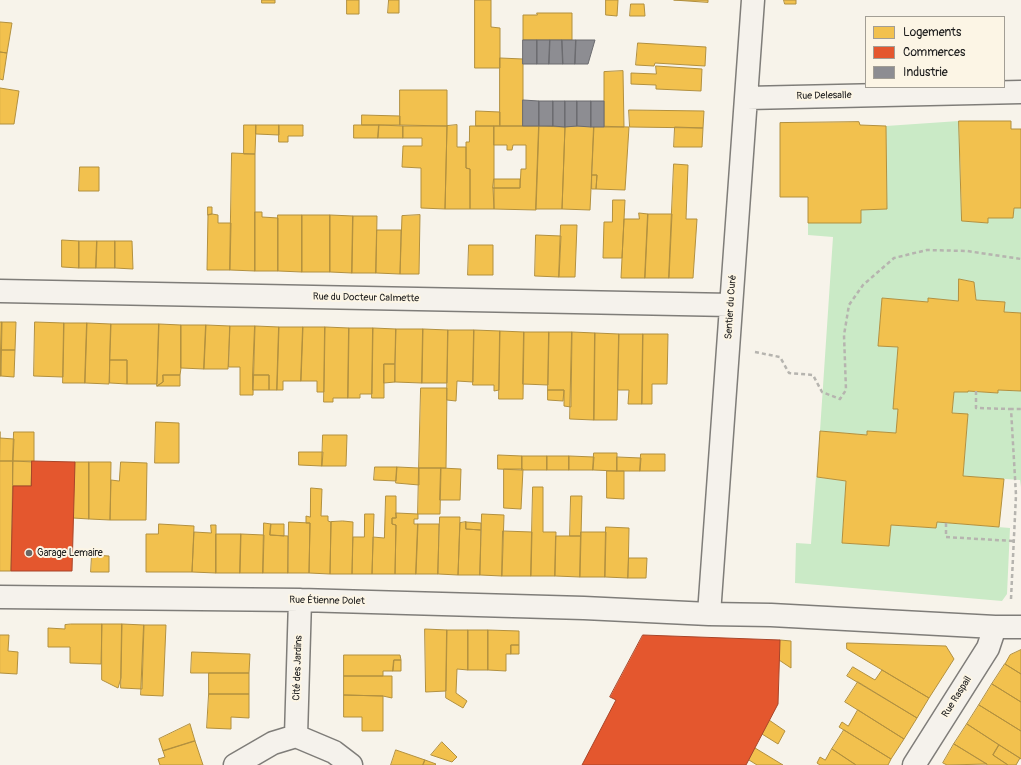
<!DOCTYPE html>
<meta charset="utf-8">
<style>
body{margin:0}
#map{position:relative;width:1021px;height:765px;overflow:hidden;background:#f7f3ea;font-family:Pangolin,sans-serif}
canvas{display:block}
.legend{position:absolute;left:865px;top:16px;width:140px;height:72px;box-sizing:border-box;background:#fcf5e5;border:1px solid #a29e95;margin:0;padding:5px 7px;list-style:none;font-size:12px;color:#1c1c1c}
.legend li{display:flex;align-items:center;gap:8px;height:20px}
.legend b{width:20px;border:1px solid #a29e95}
</style>
<div id="map">
<canvas width="1021" height="765"></canvas>
<ul class="legend">
<li><b style="height:11px;background:#f2c14e"></b>Logements</li>
<li><b style="height:11px;background:#e4572e"></b>Commerces</li>
<li><b style="height:11px;background:#8d8d92"></b>Industrie</li>
</ul>
</div>
<script>
const ctx = document.querySelector('canvas').getContext('2d');
ctx.lineJoin = 'round';
function fillPath(path, color) { ctx.fillStyle = color; ctx.fill(path, 'evenodd'); }
function strokePath(path, color, width, dash) { ctx.strokeStyle = color; ctx.lineWidth = width; ctx.lineCap = dash ? 'butt' : 'round'; ctx.setLineDash(dash || []); ctx.stroke(path); }
function drawText(font, color, halo, rows, align = 'center') {
  ctx.font = font + ' Pangolin,sans-serif'; ctx.lineWidth = 4; ctx.setLineDash([]); ctx.textBaseline = 'middle'; ctx.strokeStyle = halo; ctx.fillStyle = color; for (const [text, x, y, turn = 0] of rows) {
    ctx.save(); ctx.translate(x, y); ctx.rotate((+turn || 0) * Math.PI / 180); ctx.textAlign = isNaN(turn) ? turn : align; if (halo) ctx.strokeText(text, 0, 0); ctx.fillText(text, 0, 0); ctx.restore();
  }
}
fillPath(new Path2D(`
 M959 121 962 221 988 223V218H1013L1014 208H1021V313L1004 312 1005 302 976 300 974 282 959 279 958 301 929 298 928 302 882 298 878 346 898 347 894 409H898L896 433 868 431 867 435 820 431 833 237 808 235V223L861 210 887 209 886 126Z
 M998 390 1021 391V487L1020 480 963 476 968 415 952 413 954 392 968 391 998 393Z
 M816 477 846 481 842 543 889 546 891 525 936 528 937 522 1010 528 1007 594 1002 601 795 583 796 543 811 544Z`), '#caeac6');
const homes = new Path2D(`
 M262 0H275V3H262Z
 M347 0H359V14H347Z
 M389 0H399V13H388Z
 M475 0H491V27L500 28V68H475Z
 M606 0H618L617 16 606 15Z
 M674 0H708V2Z
 M784 0H796V4H785Z
 M631 4H644L645 16H630Z
 M537 13H572V40H523V15H537Z
 M0 22 12 23 7 53 0 52Z
 M638 43 706 47 705 66 655 63 654 66 636 65Z
 M0 52 7 53 3 80 0 79Z
 M500 58 523 59V126H500Z
 M656 66 702 69 701 91 656 89V85L631 84V73L656 74Z
 M623 71 624 127H604V72Z
 M0 88 19 91 14 124H0Z
 M400 90H447V126L400 125Z
 M629 110 704 111 703 128 630 127Z
 M476 111 500 112V126H476Z
 M362 115 400 116V125H362Z
 M959 121H1011V129H1021V208H1014L1013 218H988V223L962 221Z
 M859 122 860 125 886 126 887 209 861 210V223H808V197H780V123Z
 M244 125H256L255 154H244Z
 M256 125H279V135L256 134Z
 M279 125H303V136H288V142H279Z
 M354 125H379L378 138H354Z
 M379 125 403 126V138H378Z
 M457 125V147H466V168L470 169V209H445L447 126Z
 M403 126H447L445 209 421 208V168L402 167 403 146H422V138H403Z
 M470 126H494V209H470V169L466 168V142H469Z
 M494 126H539L536 210 494 209 493 188H520L521 169H526V145H513L512 150H507V145H494Z
 M539 126 565 127 562 209H536Z
 M594 126 629 127 625 190 596 189 597 175H592Z
 M594 126 590 210 562 209 565 127Z
 M675 127 703 128 702 147H674Z
 M232 153 255 154V271L230 270Z
 M674 164 688 165 686 219H697L693 278H669Z
 M80 167H99V191H79Z
 M592 175H597L596 189H592Z
 M494 179H520V188H493Z
 M613 200H625L622 258H603L604 222H612Z
 M208 207H212V214L208 215Z
 M255 212H262V217L278 218V271H255Z
 M639 213 648 214 645 278H621L624 219H639Z
 M212 214 218 215V223H231L230 270H207L208 215Z
 M648 214H672L669 278H645Z
 M278 215H302V272L278 271Z
 M302 215H330V272H302Z
 M330 215 353 216 352 273 330 272Z
 M420 215 419 274H400L402 216Z
 M353 216H377L376 273H352Z
 M561 225H577L575 277H559Z
 M377 230H401L400 274 376 273Z
 M536 235 561 236 559 277 535 276Z
 M62 240 79 241V268L62 267Z
 M79 241H97L96 268H79Z
 M97 241H115V268H96Z
 M115 241H132L133 269 115 268Z
 M469 245H493V275H468Z
 M959 279 974 282 976 300 1005 302 1004 312 1021 313V391L998 390V393L968 391V392H954L952 413 968 414 963 476 1004 479 999 527 937 522 936 528 891 525 889 546 842 543 846 481 817 477 820 431 867 435V431L896 433 898 409H893L898 347 878 346 882 298 928 302V298L958 301Z
 M0 322H2L1 376H0Z
 M2 322H16L15 350H1Z
 M35 322 64 323 63 377 34 376Z
 M64 323H87L85 383H63Z
 M87 323 111 324 109 384 85 383Z
 M111 324H159L157 384H127V360H110Z
 M159 324 181 325V368L180 375H163V382L157 386Z
 M181 325H206L204 369 181 368Z
 M206 325 230 326 228 369H204Z
 M230 326H255L253 395H240V367H229Z
 M255 326 279 327 277 390H269V375H253Z
 M279 327H303L301 381H283V390H277Z
 M303 327H325L324 392H317V381H301Z
 M325 327 349 328 348 398H333V402H324Z
 M349 328H373L372 394H360V398H348Z
 M373 328 396 329 395 364H384V398H372Z
 M396 329H423L422 383 395 382Z
 M423 329 448 330 447 383H422Z
 M448 330H474L473 382 457 381 456 401 447 400Z
 M474 330 500 331 499 390 494 391V385H473Z
 M500 331 524 332 523 399H499Z
 M524 332H549L548 385 523 384Z
 M549 332H572L571 407 564 406V390H548Z
 M572 332 595 333 594 420 570 419Z
 M595 333 619 334 617 420H594Z
 M619 334H643L642 404H628L629 390H618Z
 M643 334H668L667 384H652V404H642Z
 M1 350H15L14 377 1 376Z
 M110 360H127V384L110 383Z
 M384 364H395V382L384 383Z
 M163 375H180V386H157L163 382Z
 M253 375H269V390H253Z
 M421 388H447L446 468H419Z
 M548 390H564L563 401 548 400Z
 M156 422 179 423V463H155Z
 M0 432V438L14 439 13 461H0Z
 M14 432H34V462L13 461Z
 M323 435H347L346 466H322Z
 M299 452H323L322 466 299 465Z
 M594 453H617V471L593 470Z
 M641 454H665V471H640Z
 M498 455 522 456V470L498 469Z
 M522 456H547V470H522Z
 M547 456H569V470H547Z
 M569 456 594 457 593 470H569Z
 M617 457 641 458 640 471H617Z
 M0 461H13L11 571H0Z
 M13 461H32L31 486H13Z
 M75 462H89V519L73 518Z
 M89 462H111L110 520 89 519Z
 M121 462 147 463 146 520H110L111 480 119 481Z
 M375 467H397L396 481 374 480Z
 M397 467 419 468V485L396 483Z
 M419 468H441L440 514H418Z
 M441 468 461 469 460 500H440Z
 M504 469H523L521 509 504 508Z
 M607 471H624V499L607 498Z
 M533 487H543V532H556L555 576H531Z
 M311 488 322 489 321 516H328V521L331 522 330 574 309 573 310 523H306V516L310 517Z
 M386 496H396V518H392V524L396 525 395 574H372L373 537 384 538Z
 M571 496H582L581 536H570Z
 M396 513 418 514V519H414V524H418L416 574H395L396 525 392 524V518H396Z
 M365 514H374L372 574H352L353 537H364Z
 M482 514 504 515 502 576 480 575Z
 M440 517H460L458 575 438 574Z
 M343 521 353 522 352 574H330L331 522Z
 M289 522 310 523 309 573H288Z
 M466 522V529L481 530 480 575H458L460 523Z
 M466 522 481 523V530L466 529Z
 M264 523 271 524 270 535 288 536V573H263Z
 M159 524 194 526 192 572H146V534H158Z
 M271 524H284V536L270 535Z
 M418 524H439L438 574H416Z
 M211 525H216V573L192 572 194 532 211 533Z
 M606 527 629 528 628 578 605 577Z
 M503 531 532 532 531 576H502Z
 M581 532H606L605 577H580Z
 M216 534H241L240 573H216Z
 M241 534 264 535 263 573H240Z
 M556 536H581L580 577 555 576Z
 M92 555 109 556V572H91Z
 M629 558H647L646 578H628Z
 M71 624H102L101 664 70 663V647H48V628L65 629V625Z
 M102 624H122L121 678 118 688 102 680Z
 M122 624 144 625 142 689 121 688Z
 M144 625H166L163 696 141 695Z
 M425 629 447 630 446 691 426 692Z
 M447 630H468V670L457 669 456 693 467 701 463 708 446 698Z
 M468 630H488V670H468Z
 M488 630 519 631V645H511V654H506V671L488 670Z
 M0 635H9L8 651 18 652 17 674 0 673Z
 M780 640 791 641V668L779 660Z
 M847 643 946 646 954 659 929 698 847 649Z
 M511 645H519V654H511Z
 M1021 650V674L1005 664 1010 655Z
 M192 652 250 654 249 673H191Z
 M344 655H400L401 660H394L393 671H383V676H344Z
 M394 660H401V671H393Z
 M1005 664 1021 674V702L992 684Z
 M853 667 875 680 882 670 929 698 917 718 847 676Z
 M209 673H249V694H209Z
 M344 676H392V698L383 696 344 695Z
 M858 682 917 718 904 739 845 702Z
 M992 684 1021 702V731L979 705Z
 M209 694H249V718L231 717V729L207 728Z
 M344 695 383 696V731H362V717H344Z
 M979 705 1021 731V759L967 724Z
 M858 710 904 739 891 759 839 727 842 722 848 726Z
 M769 720 785 731 778 744 762 734Z
 M190 724 195 741 163 751 159 739Z
 M967 724 999 745 993 755 1008 765H988L954 744Z
 M844 730 891 759 888 765H856L832 749Z
 M195 741 203 765H160L158 759 165 757 163 751Z
 M442 742 457 757 452 762 431 755Z
 M954 744 987 764 947 765 943 763Z
 M999 745 1020 758 1016 765H1008L993 755Z
 M755 748 783 765H757L749 760Z
 M832 749 856 765H820L817 763 820 757 825 760Z
 M396 750 425 760 423 765H391Z
 M425 760 436 764 435 765H423Z`);
fillPath(homes, '#f2c14e');
strokePath(homes, '#b2903f', 1);
const shops = new Path2D(`
 M32 461 75 462 72 571H11L13 486H31Z
 M643 635 780 640 778 704 746 765H582L616 700 610 697Z`);
fillPath(shops, '#e4572e');
strokePath(shops, '#a84529', 1);
const industry = new Path2D(`
 M523 40H537V64H523Z
 M537 40H550L549 64H537Z
 M550 40H562L563 64H549Z
 M562 40H576L575 64H563Z
 M576 40H595L588 64H575Z
 M523 100 539 101V126H523Z
 M539 101H553V126H539Z
 M553 101H565V127L553 126Z
 M565 101H577V126L565 127Z
 M577 101H591V127L577 126Z
 M591 101H604V127H591Z`);
fillPath(industry, '#8d8d92');
strokePath(industry, '#6b6b6f', 1);
const minor = new Path2D(`
 M747 98 1021 92
 M0 291 731 305
 M0 597 300 600 584 608 709 614 771 615 995 627H1021
 M709 614 753 0
 M296 736 300 600
 M235 765 273 743 296 736 334 752 351 765
 M914 765 988 648 995 627`);
strokePath(minor, '#7f7d79', 25);
strokePath(new Path2D(`
 M755 352 780 357 789 373 813 375 822 392 840 399 846 390 844 335 849 305 863 285 894 258 927 250 967 251 1021 259
 M976 391V408L1011 409
 M946 523V537L1013 541
 M1011 599 1016 495 1011 409H1021`), '#b6b4af', 2.5, [4, 3]);
strokePath(minor, '#f5f2ec', 22);
for (const [x, y, r, color] of [
 [29,553,4,"#696764"]
]) { const dot = new Path2D(); dot.arc(x, y, r, 0, 2 * Math.PI); ctx.fillStyle = color; ctx.fill(dot); strokePath(dot, '#fcf5e5', 1.5); }
drawText('10px', '#1c1c1c', '#fcf5e5', [
 ["Rue Delesalle",824,96,-1],
 ["Rue du Docteur Calmette",366,298,1],
 ["Sentier du Curé",731,307,-86],
 ["Rue Étienne Dolet",327,601,1],
 ["Cité des Jardins",298,668,-88],
 ["Rue Raspail",957,697,-58]
]);
drawText('10px', '#1c1c1c', '#fcf5e5', [
 ["Garage Lemaire",37,553]
], 'left');
</script>
